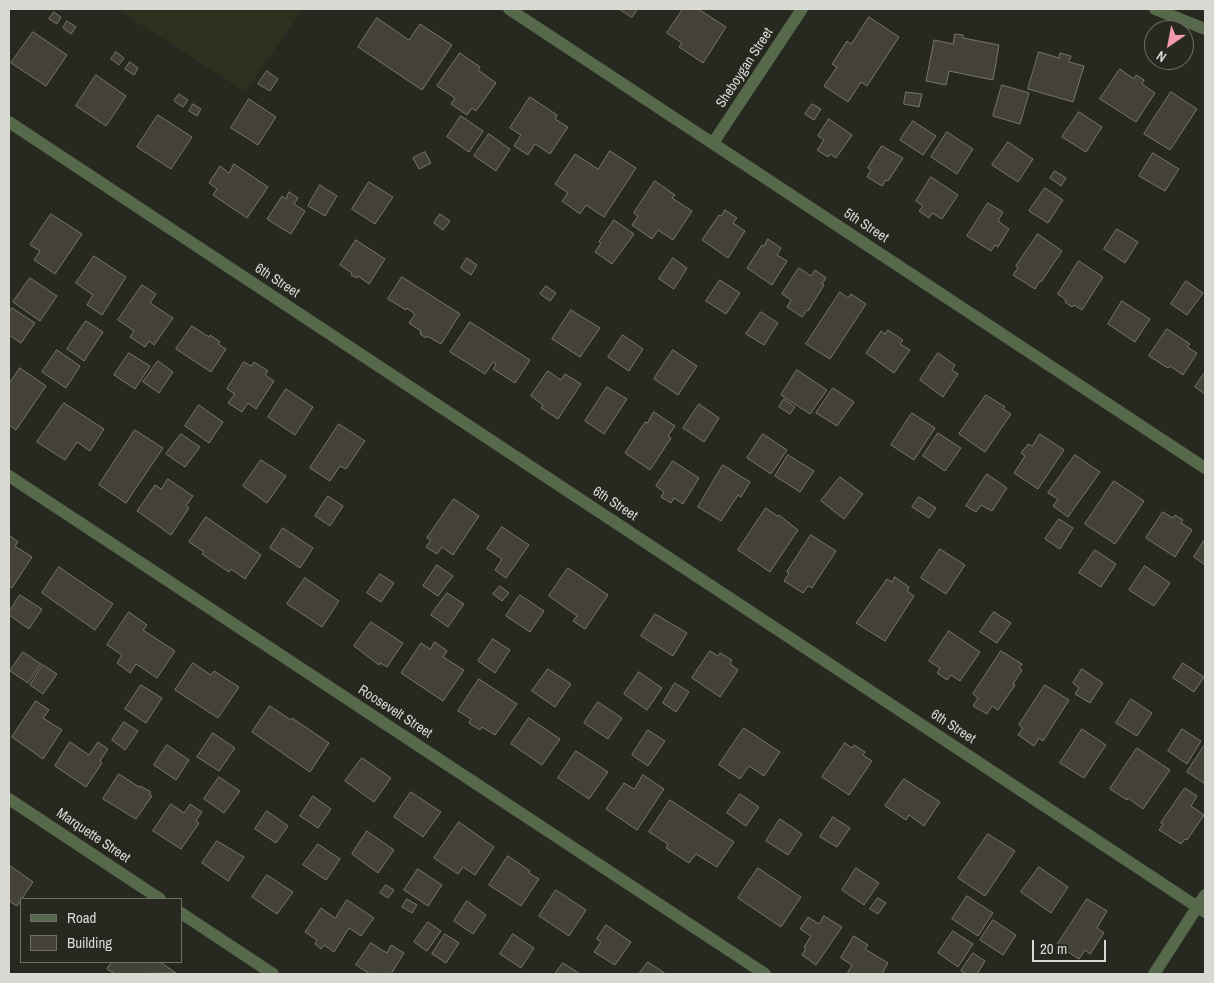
<!DOCTYPE html>
<style>
body{margin:0}
#map{position:relative;width:1214px;height:983px;overflow:hidden;background:#27281f;font-family:"Archivo Narrow",sans-serif}
canvas{display:block}
.frame{position:absolute;inset:0;border:10px solid #d8d9d3;pointer-events:none}
.legend{position:absolute;left:20px;top:898px;width:162px;height:65px;box-sizing:border-box;background:#27281f;border:1px solid #6e6f67;margin:0;padding:6px 9px;list-style:none;font-size:15px;color:#d8d9d3}
.legend li{display:flex;align-items:center;gap:10px;height:25px}
.legend b{width:25px;border:1px solid #6e6f67}
.north{position:absolute;left:1144px;top:20px;width:50px;height:50px;box-sizing:border-box;background:#27281f;border:1px solid #6e6f67;border-radius:50%;rotate:213deg;font-size:14px;font-weight:700;line-height:20px;text-align:center;color:#d8d9d3}
.north::after{content:'';display:block;margin:auto;width:18px;height:22px;background:#f29aae;clip-path:polygon(50% 0,100% 100%,50% 72%,0 100%)}
.scale{position:absolute;left:1032px;top:940px;width:74px;height:22px;box-sizing:border-box;border:2px solid #d8d9d3;border-top:0;padding-left:6px;font-size:15px;line-height:18px;white-space:nowrap;color:#d8d9d3;-webkit-text-stroke:4px #27281f;paint-order:stroke}
</style>
<div id="map">
<canvas width="1214" height="983"></canvas>
<div class="frame"></div>
<ul class="legend">
<li><b style="height:6px;background:#56694a"></b>Road</li>
<li><b style="height:14px;background:#444138"></b>Building</li>
</ul>
<div class="north">N</div>
<div class="scale">20 m</div>
</div>
<script>
const ctx = document.querySelector('canvas').getContext('2d');
ctx.lineJoin = 'round';
function fillPath(path, color) { ctx.fillStyle = color; ctx.fill(path, 'evenodd'); }
function strokePath(path, color, width, dash) { ctx.strokeStyle = color; ctx.lineWidth = width; ctx.lineCap = dash ? 'butt' : 'round'; ctx.setLineDash(dash || []); ctx.stroke(path); }
function drawText(font, color, halo, rows, align = 'center') {
  ctx.font = font + ' "Archivo Narrow",sans-serif'; ctx.lineWidth = 4.5; ctx.setLineDash([]); ctx.textBaseline = 'middle'; ctx.strokeStyle = halo; ctx.fillStyle = color; for (const [text, x, y, turn = 0] of rows) {
    ctx.save(); ctx.translate(x, y); ctx.rotate((+turn || 0) * Math.PI / 180); ctx.textAlign = isNaN(turn) ? turn : align; if (halo) ctx.strokeText(text, 0, 0); ctx.fillText(text, 0, 0); ctx.restore();
  }
}
fillPath(new Path2D(`
 M117 9H303L245 92Z`), '#2d2f1f');
const building = new Path2D(`
 M619 9H638L632 17Z
 M683 9H698L726 27 703 63 679 47 682 43 667 33Z
 M54 12 61 17 57 24 49 19Z
 M869 17 899 37 867 86 861 82 848 102 824 86 837 67 832 64 847 41 851 44Z
 M377 18 409 40 420 24 452 45 422 90 358 47Z
 M67 21 76 27 71 34 63 28Z
 M33 32 67 55 46 86 11 63Z
 M955 34 963 35V38L999 45 993 80 949 71 946 85 926 81 934 40 953 44Z
 M116 52 124 58 119 65 111 59Z
 M1039 52 1059 58 1060 53 1071 56 1069 62 1084 66 1073 102 1028 89Z
 M460 53 480 67 478 70 496 83 476 111 472 108 467 115 451 104 455 98 437 86Z
 M130 62 138 68 134 75 125 69Z
 M1120 69 1134 79 1136 75 1144 80 1142 84 1155 93 1136 122 1100 99Z
 M267 71 278 79 270 91 258 84Z
 M96 75 126 96 106 126 76 106Z
 M1002 85 1029 93 1020 124 993 116Z
 M906 92 922 94 919 107 904 104Z
 M1171 92 1197 109 1170 150 1144 134Z
 M179 94 188 100 183 107 174 101Z
 M530 97 557 115 555 119 568 127 550 154 535 144 528 155 514 146 521 135 510 128Z
 M249 99 276 117 258 145 231 128Z
 M193 104 201 109 197 116 189 111Z
 M812 104 821 109 814 120 805 114Z
 M1079 112 1102 127 1086 152 1062 137Z
 M158 115 192 137 171 169 137 147Z
 M461 116 483 131 469 152 447 137Z
 M829 119 852 135 836 158 830 154 828 157 817 150 824 140 818 136Z
 M913 121 936 136 923 155 900 140Z
 M947 132 973 149 957 174 931 157Z
 M489 134 510 149 496 171 474 156Z
 M1008 142 1033 159 1018 182 992 165Z
 M882 146 903 158 888 181 886 180 882 186 867 177 871 170 868 168Z
 M610 151 636 168 604 217 586 205 580 214 562 201 568 193 555 184 575 154 598 169Z
 M425 152 431 163 419 169 413 158Z
 M1153 153 1179 169 1165 191 1139 176Z
 M234 164 268 187 247 218 213 195 217 189 209 183 220 166 229 173Z
 M1055 171 1066 178 1061 186 1050 178Z
 M931 177 958 195 942 219 932 213 929 218 919 211 923 206 916 201Z
 M655 181 675 195 672 198 692 211 673 240 658 230 652 239 632 225 638 216 634 213Z
 M369 182 393 197 375 224 352 209Z
 M320 185 337 196 325 216 308 206Z
 M1045 188 1063 200 1048 223 1029 211Z
 M289 192 298 198 294 204 305 211 291 234 267 219 282 196 286 199Z
 M988 203 1003 212 998 221 1009 229 998 247 995 245 991 251 967 236Z
 M725 210 737 218 733 223 745 231 728 258 702 240 719 215 721 216Z
 M51 214 82 234 55 274 34 260 40 251 30 245Z
 M440 214 450 221 443 230 434 223Z
 M614 220 634 234 612 264 595 252 601 243 599 242Z
 M1117 229 1138 242 1125 263 1104 249Z
 M1038 234 1062 251 1041 282 1040 281 1035 289 1013 275 1018 268 1016 266Z
 M768 239 781 248 777 255 787 261 772 285 747 268 762 245 764 246Z
 M356 240 385 259 369 284 358 276 357 278 351 275 352 273 340 265Z
 M94 256 126 277 102 315 87 305 93 295 76 283Z
 M467 258 477 265 471 275 461 268Z
 M673 258 687 268 674 289 659 279Z
 M1079 261 1103 277 1082 310 1074 305 1072 307 1065 302 1066 300 1058 294Z
 M799 268 811 276 815 270 826 278 822 284 824 285 808 311 807 310 802 317 787 307 791 300 782 294Z
 M402 277 460 314 441 344 427 336 426 338 420 334 421 331 409 323 415 314 407 308 406 310 388 299Z
 M30 278 57 296 40 321 13 302Z
 M720 280 740 293 726 314 706 301Z
 M1186 281 1203 293 1187 315 1171 304Z
 M142 285 156 294 150 303 173 318 154 345 149 341 145 347 130 337 134 331 118 320Z
 M546 286 556 293 550 301 540 294Z
 M840 292 848 298 851 294 866 304 830 359 806 344Z
 M1122 301 1150 319 1135 342 1108 324Z
 M12 308 35 323 21 343 9 335V313Z
 M571 310 600 328 580 357 552 339Z
 M761 312 778 323 764 345 746 334Z
 M86 321 103 332 84 361 67 349Z
 M470 322 530 360 515 383 493 369 496 364 493 362 485 374 450 352Z
 M192 326 209 337 210 335 220 342 218 344 226 349 211 372 176 349Z
 M1167 329 1190 344 1187 347 1197 353 1183 375 1170 366 1168 368 1149 356Z
 M888 330 903 340 900 344 910 350 894 373 866 353 881 331 885 334Z
 M623 335 643 349 629 371 608 357Z
 M57 350 80 366 66 388 42 372Z
 M673 350 697 366 678 395 654 379Z
 M129 353 150 366 135 389 114 375Z
 M938 353 955 365 952 370 958 374 943 397 920 380Z
 M158 361 173 372 159 393 143 382Z
 M244 362 251 366 254 362 268 371 265 375 274 381 256 409 248 403 242 412 228 403 235 394 227 389Z
 M20 368 46 386 16 430 9 425V384Z
 M797 370 827 390 810 414 781 395Z
 M548 371 561 380 565 374 581 384 558 419 541 408 543 405 531 396Z
 M1205 372V394L1195 387Z
 M607 387 627 399 604 434 585 421Z
 M833 388 854 402 837 426 816 413Z
 M286 389 313 407 295 435 268 417Z
 M986 395 1005 407 1003 409 1011 414 985 452 959 434Z
 M784 399 795 407 790 414 779 407Z
 M64 403 104 429 90 451 77 442 65 460 37 442Z
 M699 404 719 418 704 442 683 428Z
 M199 405 223 422 209 443 185 426Z
 M654 412 675 426 668 436 671 438 650 470 625 453 645 422 647 423Z
 M912 413 935 428 914 460 891 445Z
 M339 424 365 441 346 469 340 466 330 481 310 468Z
 M135 430 163 448 126 503 99 485Z
 M938 433 961 448 945 471 923 456Z
 M181 434 200 447 185 467 166 454Z
 M763 434 787 450 771 474 747 458Z
 M1040 434 1064 450 1038 489 1014 473 1025 456 1021 453 1028 444 1032 446Z
 M788 455 814 471 800 492 775 476Z
 M1075 455 1100 472 1068 517 1053 506 1058 499 1048 493Z
 M261 460 286 476 267 503 243 486Z
 M673 461 699 478 683 504 674 498 671 503 661 497 664 492 656 486Z
 M723 465 750 482 741 497 738 495 721 521 698 507Z
 M987 474 1007 488 992 511 981 505 976 512 966 506Z
 M840 477 863 494 844 519 821 501Z
 M168 479 193 496 186 506 189 508 171 535 137 511 155 485 161 489Z
 M1114 481 1144 501 1115 544 1085 524Z
 M328 496 343 506 330 526 315 516Z
 M919 497 936 508 929 518 912 507Z
 M454 499 479 516 453 555 442 547 437 554 426 547 431 540 427 538Z
 M766 508 777 516 779 515 798 530 770 572 738 550Z
 M1163 512 1173 518 1175 515 1183 520 1181 523 1192 530 1175 557 1146 538Z
 M206 517 261 555 245 579 231 569 229 572 202 554 204 552 189 542Z
 M1059 519 1073 528 1060 549 1045 539Z
 M502 527 529 545 506 578 495 570 502 559 487 549Z
 M283 528 313 548 300 568 270 548Z
 M9 535 18 542 15 546 32 557 12 588 9 586Z
 M811 535 836 551 812 588 808 586 803 593 784 581 789 573 787 572Z
 M1205 539V565L1194 557Z
 M940 549 965 565 946 594 921 578Z
 M1095 550 1116 564 1101 587 1079 573Z
 M437 565 453 576 438 596 423 586Z
 M1145 566 1170 583 1154 606 1129 590Z
 M59 567 113 604 95 630 42 593Z
 M568 568 608 595 585 629 573 621 577 616 549 596Z
 M380 574 394 583 381 602 367 593Z
 M895 577 909 587 907 591 914 596 885 641 856 623 887 579 892 582Z
 M305 578 339 601 322 627 287 604Z
 M500 586 509 593 502 601 493 594Z
 M447 593 464 604 448 627 431 615Z
 M20 595 42 609 29 629 9 615V612Z
 M520 595 544 611 530 632 506 616Z
 M129 612 147 625 143 630 175 651 157 678 136 664 130 673 117 663 122 655 107 645Z
 M994 612 1011 623 997 643 980 632Z
 M655 614 687 633 673 656 641 636Z
 M371 622 403 643 387 667 380 663 379 665 354 646Z
 M949 631 980 652 960 681 951 675 947 680 937 673 940 668 929 661Z
 M493 639 510 650 495 673 478 661Z
 M435 642 447 651 443 657 464 670 443 701 401 673 421 643 430 649Z
 M710 651 718 656 720 653 732 660 730 664 738 670 720 697 692 678Z
 M1001 651 1022 664 1019 668 1022 670 1013 684 1015 685 998 710 992 706 987 714 973 706 978 698 973 694Z
 M23 652 41 664 28 683 10 671Z
 M193 663 211 675 214 671 239 687 218 718 175 690Z
 M1183 663 1204 677 1194 692 1173 678Z
 M43 665 57 674 43 694 30 685Z
 M548 669 571 684 555 707 532 691Z
 M1082 669 1103 683 1090 703 1075 694 1079 688 1073 683Z
 M639 672 662 688 647 710 624 694Z
 M479 679 517 704 495 735 482 727 480 730 469 723 471 719 458 711Z
 M675 683 689 692 676 712 663 703Z
 M141 685 162 698 146 723 125 709Z
 M1045 685 1069 700 1043 741 1039 738 1034 746 1018 735 1023 728 1019 725Z
 M1131 699 1152 713 1137 736 1116 723Z
 M36 701 49 710 43 718 62 730 43 759 12 737Z
 M598 702 622 718 608 739 584 723Z
 M270 706 291 720 292 718 329 743 310 772 252 732Z
 M529 718 560 739 542 765 511 744Z
 M124 722 138 731 125 750 112 740Z
 M744 728 780 752 764 776 749 766 740 779 719 765Z
 M1082 729 1106 745 1084 778 1060 763Z
 M1182 729 1201 741 1187 764 1168 751Z
 M648 730 665 741 648 766 632 755Z
 M213 733 235 748 219 771 197 757Z
 M70 742 89 755 98 742 108 749 100 761 102 763 86 787 55 766Z
 M845 743 852 748 854 745 865 752 863 755 872 761 849 795 822 777Z
 M167 745 189 760 176 780 154 765Z
 M1204 746 1205 747V784L1187 772Z
 M1137 748 1170 770 1143 809 1128 798 1127 800 1110 789Z
 M576 751 608 772 589 799 558 778Z
 M362 758 391 778 374 802 345 781Z
 M119 774 139 787 140 786 151 792 149 794 152 796 136 819 103 799Z
 M643 775 664 789 637 830 606 809 624 783 634 789Z
 M219 777 240 791 224 813 204 799Z
 M904 779 940 802 924 826 909 815 906 820 885 806Z
 M1185 788 1197 796 1191 806 1204 815 1187 840 1185 839 1181 844 1159 830 1163 824 1161 823Z
 M411 792 441 812 423 837 394 817Z
 M740 794 759 807 746 826 727 813Z
 M313 796 331 809 318 828 300 816Z
 M670 800 734 842 717 867 696 854 689 863 666 848 668 844 649 832Z
 M171 804 184 813 190 804 202 812 196 821 199 823 181 849 153 831Z
 M267 811 288 826 276 843 255 829Z
 M833 817 850 828 837 847 820 837Z
 M780 819 802 834 788 855 766 841Z
 M459 822 494 847 475 875 463 867 458 874 434 858Z
 M367 831 394 850 378 873 352 854Z
 M988 834 1015 851 985 896 958 878Z
 M217 841 244 857 228 881 202 863Z
 M318 844 340 859 326 880 303 865Z
 M508 856 530 871 529 873 539 879 521 906 489 885Z
 M9 865 33 882 17 906 9 901Z
 M1039 867 1068 887 1051 913 1021 892Z
 M758 868 801 897 781 927 738 898Z
 M856 868 879 883 864 905 842 890Z
 M418 869 442 885 428 906 404 890Z
 M267 875 293 892 277 914 252 897Z
 M386 885 394 890 388 898 380 893Z
 M556 890 586 910 569 936 539 916Z
 M967 896 993 913 978 936 952 919Z
 M878 898 886 903 878 914 870 909Z
 M407 899 417 905 412 913 402 907Z
 M1087 899 1107 911 1097 928 1104 933 1090 954 1085 950 1079 959 1057 945Z
 M347 900 374 918 361 936 349 928 334 952 324 945 321 949 315 944 317 940 305 932 321 908 335 918Z
 M467 901 486 915 473 934 454 921Z
 M824 916 842 927 816 965 802 955 806 948 804 947 811 936 800 929 808 917 819 924Z
 M993 920 1016 935 1003 955 980 940Z
 M428 922 441 931 427 951 414 942Z
 M606 925 631 942 615 965 594 952 601 942 597 939Z
 M953 931 973 944 958 967 938 953Z
 M445 934 459 943 446 963 432 954Z
 M513 934 534 948 521 968 500 954Z
 M854 936 868 945 865 949 888 963 882 974H847L852 965 841 958Z
 M371 943 387 953 391 945 404 953 391 974H370L356 965Z
 M973 953 985 961 977 974H966L961 971Z
 M112 962H160L176 973 115 974 107 969Z
 M648 962 666 974H639Z
 M563 963 580 974H555Z`);
fillPath(building, '#444138');
strokePath(building, '#79756b', 1);
strokePath(new Path2D(`
 M509 9 1205 468
 M1155 9 1205 29
 M9 122 1205 912
 M713 143 802 9
 M9 476 765 974
 M9 799 160 899
 M181 913 273 974
 M1154 974 1205 895`), '#56694a', 12);
drawText('14px', '#d8d9d3', '#27281f', [
 ["Sheboygan Street",745,68,-57],
 ["5th Street",866,226,33],
 ["6th Street",277,281,33],
 ["6th Street",615,504,33],
 ["Roosevelt Street",395,712,33],
 ["6th Street",953,727,33],
 ["Marquette Street",93,836,34]
]);
</script>
